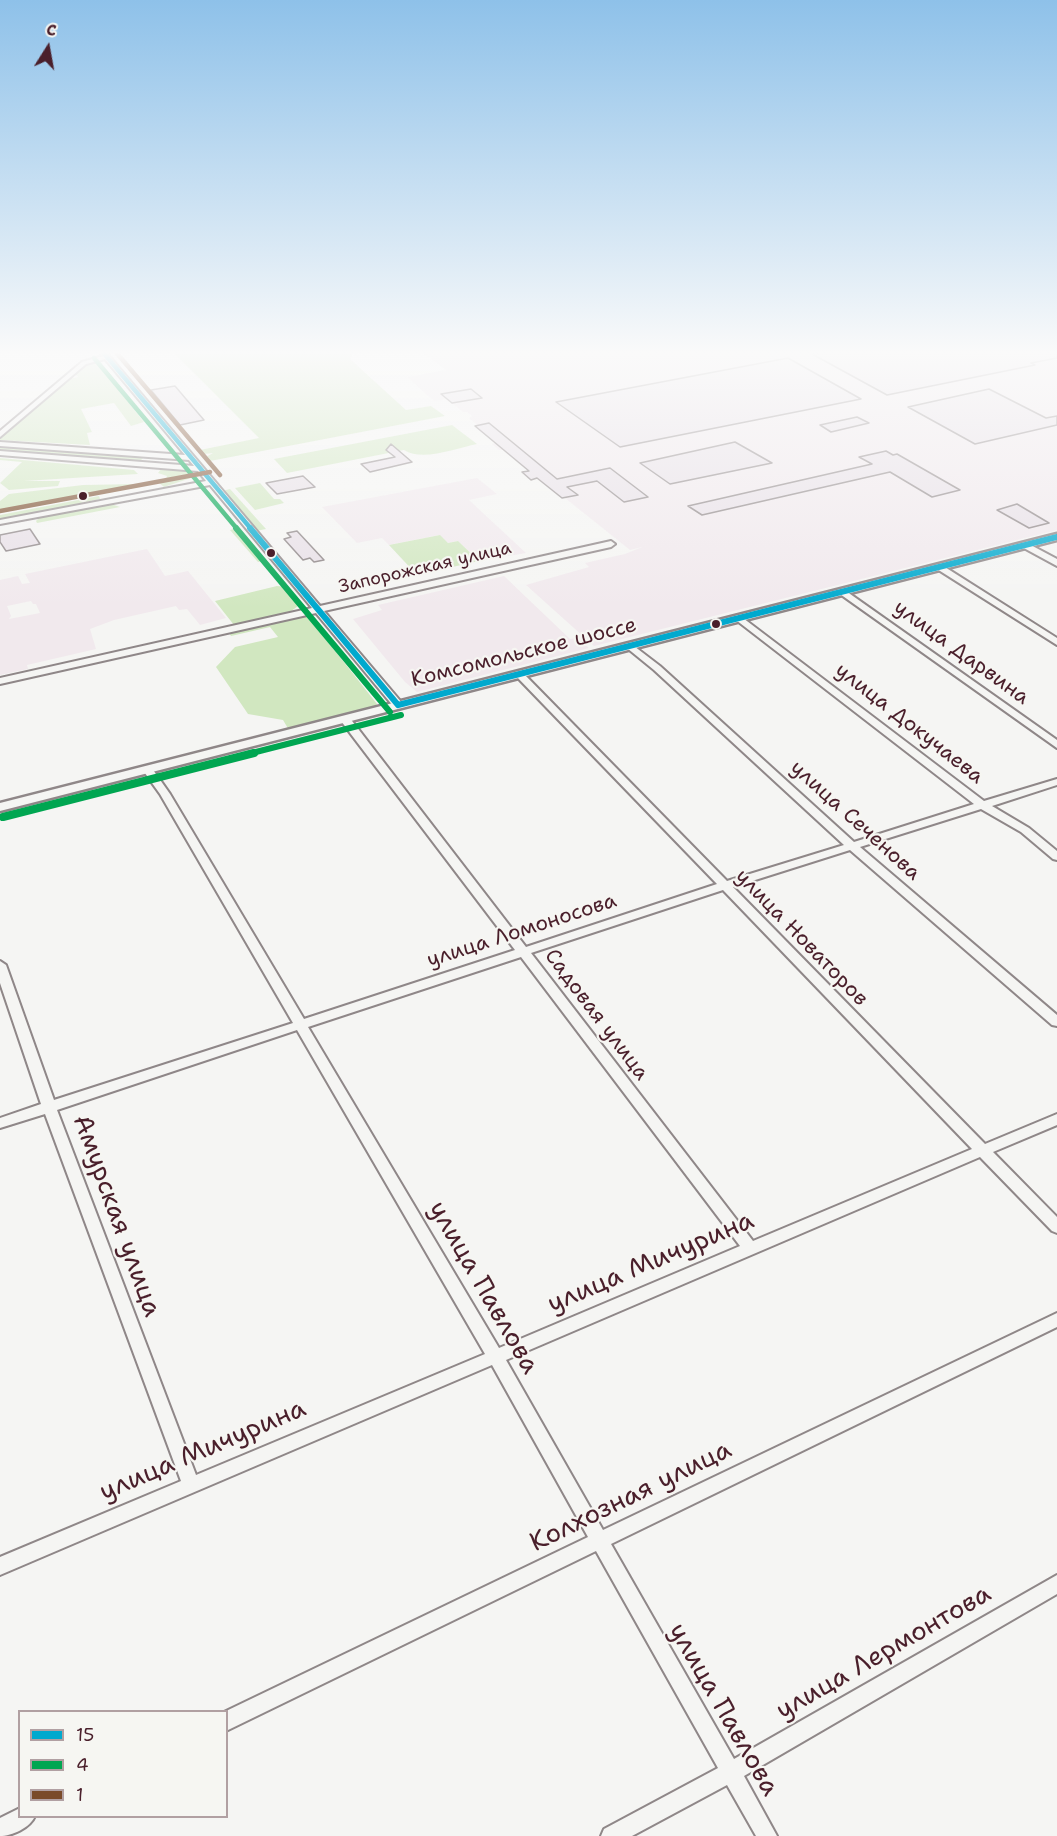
<!DOCTYPE html>
<meta charset="utf-8">
<style>
body{margin:0}
#map{position:relative;width:1057px;height:1836px;overflow:hidden;background:#f5f5f3;font-family:"Shantell Sans",sans-serif}
canvas{display:block}
.legend{position:absolute;left:18px;top:1710px;width:210px;height:108px;box-sizing:border-box;background:#f6f6f2;border:2px solid #b1a0a2;margin:0;padding:8px 10px;list-style:none;font-size:18px;color:#4a1f2b}
.legend li{display:flex;align-items:center;gap:12px;height:30px}
.legend b{width:30px;border:2px solid #b1a0a2}
.north{position:absolute;left:18px;top:18px;width:60px;height:60px;-webkit-text-stroke:4px #f6f6f2;paint-order:stroke;rotate:11deg;font-size:16px;font-weight:700;line-height:24px;text-align:center;color:#4a1f2b}
.north::after{content:'';display:block;margin:auto;width:21px;height:27px;background:#4a1f2b;clip-path:polygon(50% 0,100% 100%,50% 72%,0 100%)}
</style>
<div id="map">
<canvas width="1057" height="1836"></canvas>
<ul class="legend">
<li><b style="height:8px;background:#00a9ce"></b>15</li>
<li><b style="height:8px;background:#00a651"></b>4</li>
<li><b style="height:8px;background:#7a4b2a"></b>1</li>
</ul>
<div class="north">С</div>
</div>
<script>
const ctx = document.querySelector('canvas').getContext('2d');
ctx.lineJoin = 'round';
function fillPath(path, color) { ctx.fillStyle = color; ctx.fill(path, 'evenodd'); }
function strokePath(path, color, width, dash) { ctx.strokeStyle = color; ctx.lineWidth = width; ctx.lineCap = dash ? 'butt' : 'round'; ctx.setLineDash(dash || []); ctx.stroke(path); }
function drawText(font, color, halo, rows, align = 'center') {
  ctx.font = font + ' "Shantell Sans",sans-serif'; ctx.lineWidth = 4.5; ctx.setLineDash([]); ctx.textBaseline = 'middle'; ctx.strokeStyle = halo; ctx.fillStyle = color; for (const [text, x, y, turn = 0] of rows) {
    ctx.save(); ctx.translate(x, y); ctx.rotate((+turn || 0) * Math.PI / 180); ctx.textAlign = isNaN(turn) ? turn : align; if (halo) ctx.strokeText(text, 0, 0); ctx.fillText(text, 0, 0); ctx.restore();
  }
}
fillPath(new Path2D(`
 M420 351H1057V530L594 646 526 585 589 567 585 563 625 554 642 547 630 550 565 498H562L503 450H499L492 444 495 443 474 426 477 425 469 418 472 416 467 412H463L447 399 434 401 407 377 446 370Z
 M477 478 497 494 469 500 526 553 479 561 458 541 448 543 439 535 389 545 382 538 357 543 322 507Z
 M147 549 165 576 188 571 226 618 200 625 187 609 179 610 176 606 114 620 90 629 96 649 27 665 28 669 0 675V580L18 576 22 584 30 583 25 574ZM31 601 33 604H36L40 613 9 619 11 616 7 606Z
 M504 576 570 639 577 638 589 648 417 692 405 682 353 619 382 610 378 605Z`), '#f1e9ed');
fillPath(new Path2D(`
 M172 351H373L353 354 350 359 406 410 431 406 445 416 210 461 206 457 213 453 204 454 200 450 259 438Z
 M97 363 144 422 131 426 114 403 81 409 92 432 87 433 90 445 0 440V437L65 380 78 377 75 374 87 364Z
 M452 425 477 444C456 448 423 462 404 450L287 473 274 459Z
 M0 445 144 457 138 463 0 452Z
 M0 458 134 470 138 474 24 481H60L58 486 9 490 0 483 22 462 0 460Z
 M161 469 192 472 197 476 164 487 158 482 166 479 167 476 158 473Z
 M260 483 274 499H280L284 503 255 510 235 488Z
 M138 484 133 488 0 513V501L9 494 83 485Z
 M230 489 266 529 256 531 222 491Z
 M99 496 100 499 0 520V515Z
 M111 504 120 507 37 523 36 521 40 517Z
 M239 528 266 560 258 562 230 530Z
 M440 535 448 543 458 541 479 561 417 575 389 545Z
 M277 586 288 587 300 601 298 606 290 612 234 625 215 601Z
 M305 613 377 704 373 709 289 730 283 720 248 714 216 667 235 647 278 637 270 627 231 636 228 631Z`), '#d1e7c0');
const building = new Path2D(`
 M830 351H1057V358L1031 363 1035 365 887 395 812 354Z
 M788 358 861 399 620 447 556 402Z
 M175 386 186 399 204 420 180 425 151 390Z
 M471 389 482 398 452 403 441 394Z
 M989 389 1046 418 1057 416V425L975 444 908 407Z
 M857 417 869 423 831 432 820 425Z
 M489 423 557 479 610 468 648 497 624 502 597 481 567 487 578 495 562 498 537 478 531 480 522 472 529 471 475 426Z
 M735 442 772 463 670 484 640 463Z
 M391 444 412 462 370 472 361 464 395 457 386 450Z
 M886 451 893 455 897 454 960 490 932 497 890 472 702 515 688 506 872 464 859 457Z
 M303 476 315 487 277 494 266 483Z
 M1017 504 1049 523 1029 528 997 510Z
 M30 529 40 544 6 551 0 542V535Z
 M297 531 324 560 314 562 310 558 303 560 284 539 291 537 287 533Z`);
fillPath(building, '#e8e0e7');
strokePath(building, '#8f8788', 1.5);
const minor = new Path2D(`
 M99 351H105L320 606 611 541 615 544 611 547 324 611 402 703V707H394L316 613 0 684V678L312 608 210 485 0 524V520L206 481 198 471 0 455V451L194 466 189 460 0 446V442L185 455 105 359 86 364 0 437V431L82 362 103 356Z
 M1025 542 1057 559V566L1022 547 1021 545Z
 M940 564 1057 638V645L937 569 936 567Z
 M843 589 1057 740V748L840 594V590Z
 M739 615 984 801 1057 779V785L992 806 1029 828 1057 851V860L1053 859 1021 832 981 809 860 847 1057 1015V1026L1052 1025 850 850 733 887 985 1144 1057 1114V1125L993 1152 1057 1217V1233L1052 1231 980 1157 506 1360 603 1530 1057 1313V1327L611 1544 734 1759 1057 1575V1594L744 1776 777 1836H756L727 1785 632 1836H601L604 1829 718 1768 596 1551 226 1731V1712H224L588 1537 492 1365 0 1575V1557L181 1481 45 1114 0 1128V1118L41 1104 0 983V961L6 965 54 1100 293 1023 160 794 142 769 147 766 151 767 170 794 304 1019 515 950 341 721 340 719 345 716 349 717 526 947 717 884 516 676V672H522L727 881 844 845 654 670 627 648V644L630 643 660 666 854 842 974 804 736 620V616ZM723 890 972 1149 753 1241 531 953ZM521 957 740 1246 499 1348 308 1027ZM297 1030 485 1354 196 1475 57 1110Z
 M20 1808V1816H35C30 1828 12 1836 0 1836V1818Z`);
const major = new Path2D(`
 M1057 534V540L0 811V803Z`);
strokePath(minor, '#8f8788', 4);
strokePath(major, '#8f8788', 5);
fillPath(minor, '#f5f5f3');
fillPath(major, '#f5f5f3');
strokePath(new Path2D(`
 M102 351 252 530`), '#00a9ce', 4.5);
strokePath(new Path2D(`
 M250 528 398 705
 M398 705 1057 537`), '#00a9ce', 6);
strokePath(new Path2D(`
 M94 358 238 530`), '#00a651', 4.5);
strokePath(new Path2D(`
 M236 528 390 712
 M248 754 401 715`), '#00a651', 6);
strokePath(new Path2D(`
 M3 817 254 753`), '#00a651', 8);
strokePath(new Path2D(`
 M115 351 220 475
 M0 511 210 472`), '#7a4b2a', 4.5);
const sky = ctx.createLinearGradient(0, 0, 0, 608);
sky.addColorStop(0, '#8ec1e9');
sky.addColorStop(0.58, '#fafafa');
sky.addColorStop(1, '#fafafa00');
ctx.fillStyle = sky;
ctx.fillRect(0, 0, 1057, 608);
for (const [x, y, r, color] of [
 [83,496,5,"#4a1f2b"],
 [271,553,5,"#4a1f2b"],
 [716,624,5,"#4a1f2b"]
]) { const dot = new Path2D(); dot.arc(x, y, r, 0, 2 * Math.PI); ctx.fillStyle = color; ctx.fill(dot); strokePath(dot, '#f6f6f2', 2); }
drawText('18px', '#4a1f2b', '#f6f6f2', [
 ["Запорожская улица",425,568,-13]
]);
drawText('21px', '#4a1f2b', '#f6f6f2', [
 ["Комсомольское шоссе",524,653,-14],
 ["улица Дарвина",961,653,36],
 ["улица Докучаева",909,724,38],
 ["улица Сеченова",855,821,42],
 ["улица Ломоносова",522,931,-18],
 ["улица Новаторов",801,938,46],
 ["Садовая улица",596,1015,53]
]);
drawText('26px', '#4a1f2b', '#f6f6f2', [
 ["Амурская улица",116,1216,70],
 ["улица Мичурина",651,1263,-23],
 ["улица Павлова",483,1288,60],
 ["улица Мичурина",203,1451,-23],
 ["Колхозная улица",631,1497,-26],
 ["улица Лермонтова",884,1653,-30],
 ["улица Павлова",723,1710,60]
]);
</script>
